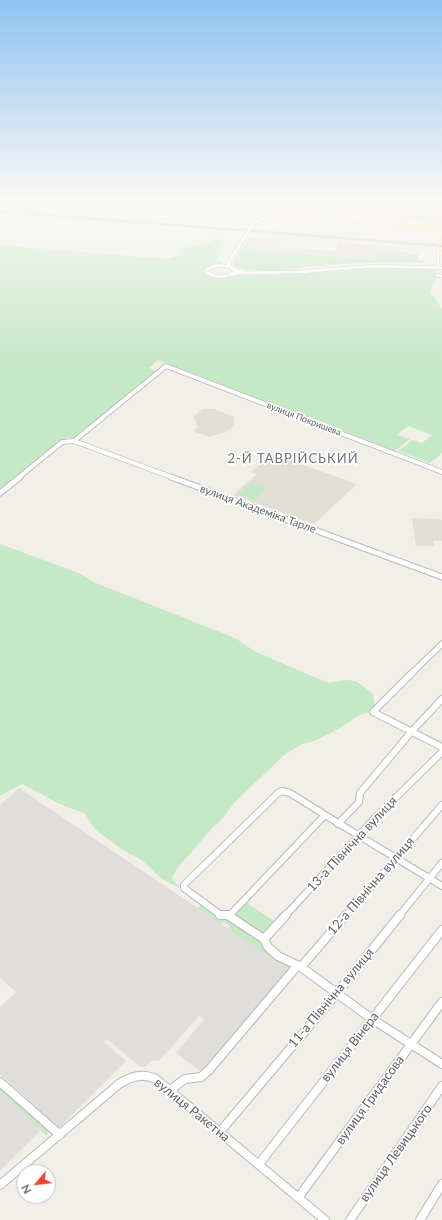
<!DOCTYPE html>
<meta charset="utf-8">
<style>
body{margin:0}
#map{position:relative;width:442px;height:1220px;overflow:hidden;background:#f1efe8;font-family:Lato,sans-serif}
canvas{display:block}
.north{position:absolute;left:16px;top:1164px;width:40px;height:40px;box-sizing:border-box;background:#fff;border:1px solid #bfc1c3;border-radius:50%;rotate:242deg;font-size:11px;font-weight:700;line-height:16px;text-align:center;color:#5f6368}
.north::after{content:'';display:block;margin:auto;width:14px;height:18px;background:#ea4335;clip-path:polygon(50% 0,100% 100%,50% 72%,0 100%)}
</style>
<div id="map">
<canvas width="442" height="1220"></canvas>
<div class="north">N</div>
</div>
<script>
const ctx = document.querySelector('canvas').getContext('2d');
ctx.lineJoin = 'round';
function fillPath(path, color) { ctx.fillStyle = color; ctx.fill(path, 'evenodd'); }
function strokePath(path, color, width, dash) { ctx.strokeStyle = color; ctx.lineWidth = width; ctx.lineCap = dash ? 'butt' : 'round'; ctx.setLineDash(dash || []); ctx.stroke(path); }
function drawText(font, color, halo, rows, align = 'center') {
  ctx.font = font + ' Lato,sans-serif'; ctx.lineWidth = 3.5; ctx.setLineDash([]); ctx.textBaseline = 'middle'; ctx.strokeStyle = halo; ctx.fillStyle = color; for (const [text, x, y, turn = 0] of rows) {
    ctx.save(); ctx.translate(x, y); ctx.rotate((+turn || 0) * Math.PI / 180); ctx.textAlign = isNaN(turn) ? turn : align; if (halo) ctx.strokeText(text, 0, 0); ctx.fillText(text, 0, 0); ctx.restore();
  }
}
fillPath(new Path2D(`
 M18 198H37L59 201 56 204 33 202 41 207 34 210 24 206 19 201Z`), '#fef7e0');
fillPath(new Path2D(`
 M0 198H17L21 205 35 211 0 209Z
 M249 237 281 240 279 247 334 251 336 250 338 244 336 243 337 242 400 247 399 253 378 251 373 260 244 248Z
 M19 788 290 970 203 1073 176 1053 204 1019 199 1016 159 1061 152 1060 145 1067 139 1066 107 1039 104 1042 126 1061 59 1128 0 1074V1007L16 992 0 978V805Z
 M0 1091 41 1130 0 1171Z`), '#e0deda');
fillPath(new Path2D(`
 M340 198H442V223L319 212 322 206H330Z
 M203 409H214L234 417V426L226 432 209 437 193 431 198 427 193 417Z
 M272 454 357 484 314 524 233 495 257 474 251 472Z
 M412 518 439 519 442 520V541H433L434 546H416Z`), '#e1ded6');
fillPath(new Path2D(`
 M0 212 213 229 235 231 0 214Z
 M213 239 226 240 220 251 218 260 222 262 221 264 206 268 202 271 207 276 221 278 238 275 299 274 370 268H432L436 272 435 280 430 292 442 309V453L430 463 398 451 413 440 422 443 432 435 408 426 397 435 410 439 395 451 309 417 306 418 293 412 158 360 149 368 157 371 75 439 68 437 10 483 5 484 0 488V245L167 259 184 254 179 253 180 250 181 249 180 248C189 247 208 246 213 239Z
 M241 248 373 260 379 251 408 252V254H418V260L424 261 423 263C390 262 357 263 324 265 299 267 255 276 233 265Z
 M251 483 267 488 254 500 238 494Z
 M0 544 78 573 96 583 235 638 256 652 328 683 346 680 356 681 373 694 375 707 369 712 360 715 333 732 314 741 302 744 284 755 235 802 221 820 212 828 176 870 172 878 180 888 162 879 143 861 120 848 96 830 84 813 62 805 22 784 0 796Z
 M246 902 274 921 260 936 233 917Z
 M201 904 230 919 260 938 266 949 291 965 292 967 290 970 228 929 230 926 224 922 221 924 198 908Z
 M0 1085 50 1131 46 1135 0 1091Z`), '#c5e8c5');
const minorFar4 = new Path2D(`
 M129 200 139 198
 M250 228 258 220 268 217 338 221
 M438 249V267
 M218 265 231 267 235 272C226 278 215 278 206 272L207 269Z
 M230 267 228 263 234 254
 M233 269 243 272
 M231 275 238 273 298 272 374 266 442 268
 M437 275 442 276`);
const minorFar3 = new Path2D(`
 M74 441 166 366 442 472
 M18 478 62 442 74 441 174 478`);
const minorFar2 = new Path2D(`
 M171 477 442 577
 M0 493 20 477
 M413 672 442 644`);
const minorFar1 = new Path2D(`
 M414 671 373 712 442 747
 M325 815 442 886
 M338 824 359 802 360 793 412 731 442 699
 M222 916 184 888V885L278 793 282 791 290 793 325 815
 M229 916 325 815
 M285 916 376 817 442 752
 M346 916 442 805
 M399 916 442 863`);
const minor = new Path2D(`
 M220 915H230
 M229 916 264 939 268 947 278 956 301 967 372 1019 442 1064
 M264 939 286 915
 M301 967 346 915
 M0 1082 60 1135
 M170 1090 185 1079 201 1077 209 1070 297 966
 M219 1133 337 993 400 915
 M259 1164 442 930
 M0 1185 119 1084C132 1076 142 1073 156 1079L325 1220
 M298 1198 442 1002
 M350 1220 442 1086
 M420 1220 442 1184`);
const major = new Path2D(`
 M83 198 442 229
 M251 212 260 198
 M286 216 297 198
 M442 241 439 243 438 249H442`);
strokePath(minorFar4, '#b5b8bc', 4);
strokePath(minorFar3, '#b5b8bc', 5.5);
strokePath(minorFar2, '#b5b8bc', 7);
strokePath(minorFar1, '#b5b8bc', 8);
strokePath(minor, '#b5b8bc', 10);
strokePath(major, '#f2c960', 4.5);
strokePath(minorFar4, '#fff', 3);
strokePath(minorFar3, '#fff', 4);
strokePath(minorFar2, '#fff', 5);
strokePath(minorFar1, '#fff', 6);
strokePath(minor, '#fff', 8);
strokePath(major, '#fff2af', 3.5);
const rail = new Path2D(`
 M17 198 23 205 37 211
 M0 211 442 246`);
strokePath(rail, '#b6b7b8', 2);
strokePath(rail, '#fff', 1, [2]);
const minorBridge = new Path2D(`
 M234 254 250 228`);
strokePath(minorBridge, '#b5b8bc', 4, []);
strokePath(minorBridge, '#fff', 3);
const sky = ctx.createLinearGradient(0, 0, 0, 368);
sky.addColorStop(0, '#8fc3f1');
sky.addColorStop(0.54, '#f9f8f5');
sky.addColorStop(1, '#f9f8f500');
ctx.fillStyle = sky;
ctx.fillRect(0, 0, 442, 368);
drawText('9px', '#5f6368', '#fff', [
 ["вулиця Покришева",304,419,21]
]);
drawText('11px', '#5f6368', '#fff', [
 ["вулиця Академіка Тарле",258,509,20]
]);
ctx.letterSpacing = '1px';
drawText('13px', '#70757a', '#fff', [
 ["2-Й ТАВРІЙСЬКИЙ",293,459]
]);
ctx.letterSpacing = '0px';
drawText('13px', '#5f6368', '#fff', [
 ["13-а Північна вулиця",352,844,-47],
 ["12-а Північна вулиця",371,886,-49],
 ["11-а Північна вулиця",331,998,-50],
 ["вулиця Вінера",350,1047,-52],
 ["вулиця Гридасова",370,1100,-54],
 ["вулиця Ракетна",192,1110,39],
 ["вулиця Левицького",396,1153,-55]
]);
</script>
